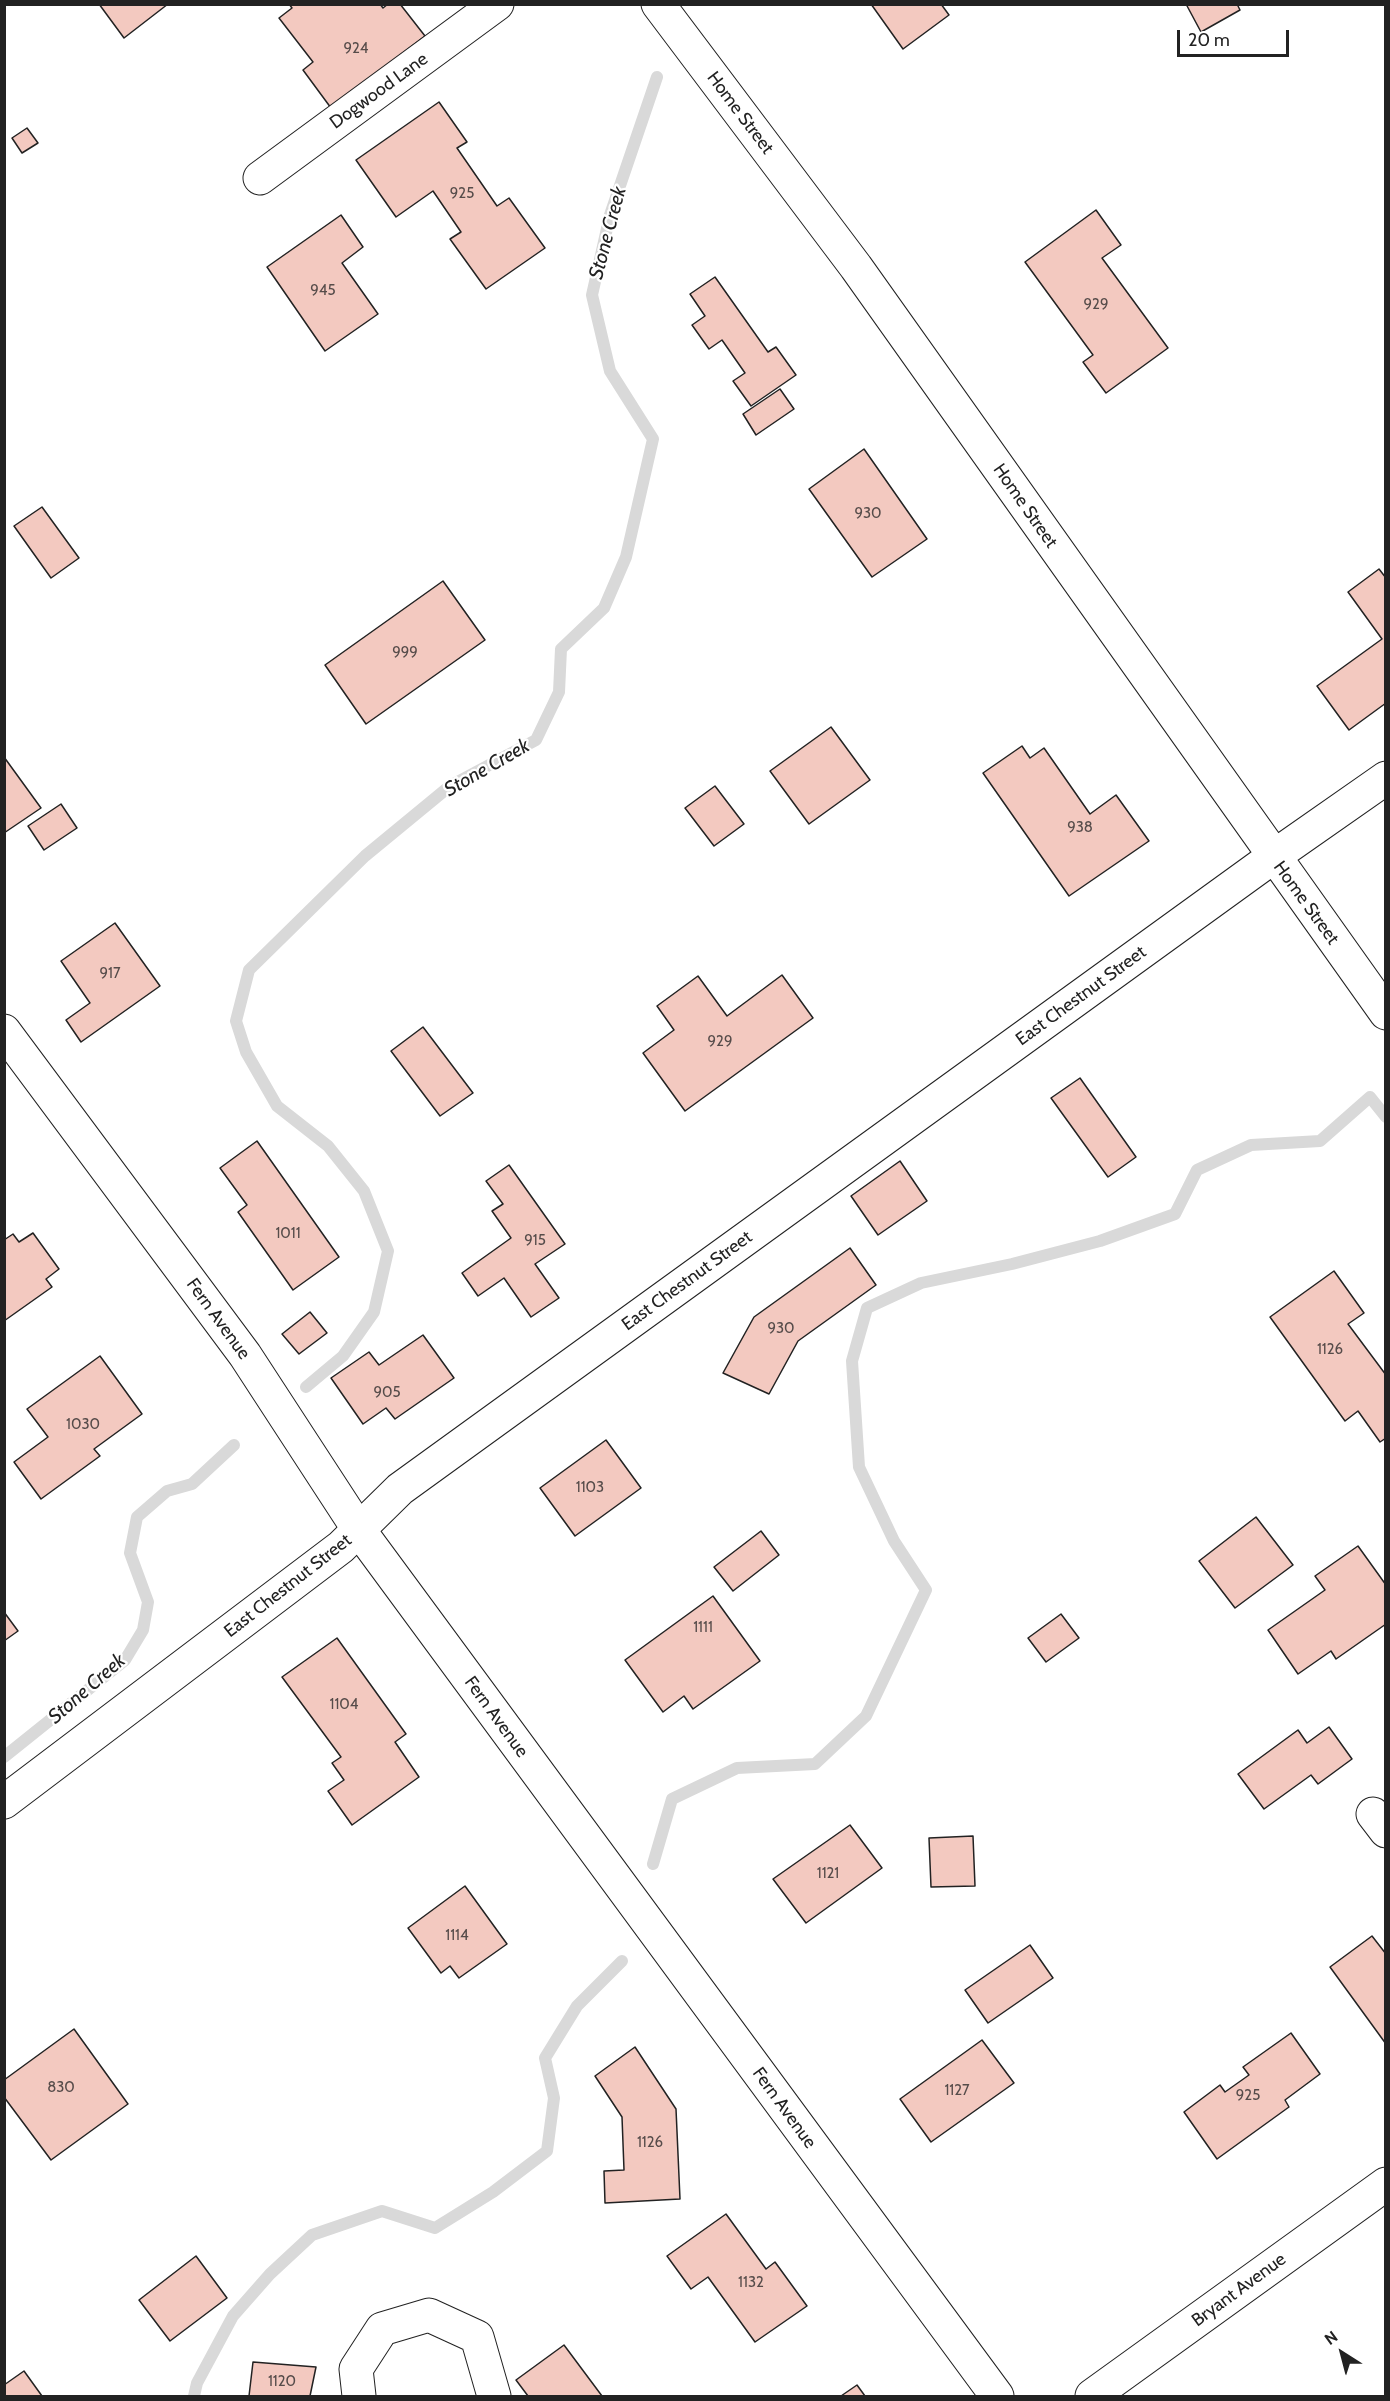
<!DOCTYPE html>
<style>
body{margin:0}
#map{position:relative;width:1390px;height:2401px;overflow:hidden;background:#fff;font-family:Cabin,sans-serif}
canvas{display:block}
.frame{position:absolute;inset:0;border:6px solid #222;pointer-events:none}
.north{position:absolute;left:1312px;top:2323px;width:60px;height:60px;-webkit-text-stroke:4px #fff;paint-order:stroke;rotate:324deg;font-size:16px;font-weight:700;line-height:24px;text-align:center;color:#222}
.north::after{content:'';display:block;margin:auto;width:21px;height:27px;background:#222;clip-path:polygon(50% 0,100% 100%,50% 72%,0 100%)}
.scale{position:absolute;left:1177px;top:30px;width:112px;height:27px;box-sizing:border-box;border:3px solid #222;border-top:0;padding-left:8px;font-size:18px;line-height:21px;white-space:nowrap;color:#222;-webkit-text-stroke:4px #fff;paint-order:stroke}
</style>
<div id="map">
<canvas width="1390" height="2401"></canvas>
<div class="frame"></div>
<div class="north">N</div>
<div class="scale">20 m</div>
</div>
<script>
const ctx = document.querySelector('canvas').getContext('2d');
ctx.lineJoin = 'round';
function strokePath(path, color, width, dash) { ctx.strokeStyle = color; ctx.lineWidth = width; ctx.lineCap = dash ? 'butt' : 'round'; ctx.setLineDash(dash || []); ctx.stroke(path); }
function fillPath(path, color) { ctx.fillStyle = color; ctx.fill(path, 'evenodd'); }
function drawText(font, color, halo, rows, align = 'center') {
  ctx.font = font + ' Cabin,sans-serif'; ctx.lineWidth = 4.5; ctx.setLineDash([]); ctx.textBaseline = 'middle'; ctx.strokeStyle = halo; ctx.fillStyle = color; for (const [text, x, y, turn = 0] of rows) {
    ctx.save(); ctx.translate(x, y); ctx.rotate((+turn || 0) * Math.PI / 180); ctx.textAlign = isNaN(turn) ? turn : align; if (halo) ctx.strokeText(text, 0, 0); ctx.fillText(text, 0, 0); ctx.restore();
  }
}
strokePath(new Path2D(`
 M306 1387 343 1356 374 1312 388 1251 364 1191 328 1146 277 1106 246 1052 236 1021 249 970 365 856 450 786 536 740 559 692 561 649 604 608 626 557 653 439 610 371 592 295 610 215 657 77
 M4 1757 125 1660 143 1630 148 1602 130 1553 137 1517 167 1491 192 1484 234 1445
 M653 1864 672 1799 737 1768 815 1764 866 1716 926 1590 894 1541 859 1467 852 1361 867 1308 921 1283 1012 1264 1100 1241 1175 1214 1197 1170 1251 1145 1320 1141 1370 1097 1386 1117
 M194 2396 197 2383 233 2316 270 2274 312 2235 382 2211 435 2228 493 2192 547 2151 554 2098 545 2058 577 2006 622 1961`), '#d9d9d9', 12);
const building = new Path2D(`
 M99 4H168L124 38Z
 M289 4H380L383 8 388 4H400L425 36 331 108 303 70 313 62 279 18 292 8Z
 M871 4H941L949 15 903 49Z
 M1186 4H1237L1240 10 1201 32Z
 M439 102 467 142 457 148 497 206 509 198 545 248 486 289 450 239 461 232 433 191 396 217 356 160Z
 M27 128 38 143 22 153 12 138Z
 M1096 210 1121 245 1102 258 1168 348 1106 393 1083 362 1093 355 1025 262Z
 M341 215 363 247 342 263 378 314 325 351 267 267Z
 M715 277 768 352 776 347 796 375 751 406 733 381 745 373 722 340 709 349 692 325 705 316 690 294Z
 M780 389 794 409 756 435 743 414Z
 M864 449 927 539 872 577 809 489Z
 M42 507 79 558 51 578 14 526Z
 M1379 569 1386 578V703L1349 730 1317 686 1382 639 1348 592Z
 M443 581 485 640 366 724 325 665Z
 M831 727 870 780 809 824 770 771Z
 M1022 746 1030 758 1044 748 1090 814 1116 795 1149 841 1069 896 983 773Z
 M4 757 41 808 4 833Z
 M715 786 744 824 714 846 685 808Z
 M61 804 77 828 44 850 28 826Z
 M115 923 160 986 81 1042 66 1020 90 1003 61 961Z
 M782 975 813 1018 685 1111 643 1053 674 1030 657 1006 698 976 727 1016Z
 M423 1027 473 1093 440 1116 391 1051Z
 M1080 1078 1136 1157 1108 1177 1051 1098Z
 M257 1141 339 1257 293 1290 238 1212 247 1205 220 1168Z
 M900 1161 927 1201 878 1235 851 1196Z
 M509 1165 565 1244 535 1264 559 1298 531 1317 504 1278 478 1296 462 1273 511 1238 492 1211 503 1204 486 1181Z
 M33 1233 59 1269 46 1279 52 1287 4 1321V1240L13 1234 19 1242Z
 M850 1248 876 1285 798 1341 769 1394 723 1373 754 1317Z
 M1334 1271 1364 1313 1348 1324 1386 1375V1438L1380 1442 1358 1411 1345 1421 1270 1317Z
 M310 1312 327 1333 299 1354 282 1334Z
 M423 1335 454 1378 395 1419 386 1408 363 1424 331 1378 369 1352 379 1365Z
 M100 1356 142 1414 94 1449 100 1456 41 1499 14 1462 48 1437 27 1409Z
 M606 1440 641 1488 575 1536 540 1488Z
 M1256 1517 1293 1565 1235 1608 1199 1561Z
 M761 1531 779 1555 733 1591 714 1567Z
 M1358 1546 1386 1585V1624L1336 1659 1331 1651 1298 1674 1268 1630 1325 1590 1315 1576Z
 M713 1596 760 1661 693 1709 684 1696 663 1712 625 1660Z
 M4 1612 18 1631 4 1641Z
 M1061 1614 1079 1638 1046 1662 1028 1638Z
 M337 1638 406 1734 395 1742 419 1777 352 1825 328 1791 344 1780 332 1763 341 1757 282 1677Z
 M1329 1727 1352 1759 1318 1784 1311 1775 1264 1809 1238 1774 1298 1730 1307 1743Z
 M850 1825 882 1868 806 1923 773 1879Z
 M973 1836 975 1886 931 1887 929 1838Z
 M465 1886 507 1944 459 1978 450 1966 441 1973 408 1928Z
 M1372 1936 1386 1954V2044L1330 1967Z
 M1030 1945 1053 1978 988 2023 965 1990Z
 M74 2029 128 2104 51 2160 4 2097V2080Z
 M1291 2033 1320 2074 1285 2100 1289 2107 1217 2159 1184 2112 1220 2085 1225 2092 1249 2075 1243 2067Z
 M982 2040 1014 2083 931 2142 900 2099Z
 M635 2047 676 2109 680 2199 605 2203 604 2171 624 2170 622 2117 595 2076Z
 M726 2214 766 2269 775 2262 807 2306 755 2342 708 2277 691 2289 667 2256Z
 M196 2256 227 2298 170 2341 139 2300Z
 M564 2345 602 2396H528L516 2380Z
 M253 2362 316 2367 310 2396H249Z
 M24 2371 42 2396H4V2385Z
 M857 2385 865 2396H841Z`);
fillPath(building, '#f3c9c0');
strokePath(building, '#222', 1.5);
const minor = new Path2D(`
 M658 4 856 267 1386 1013
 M260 178 497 4
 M4 1802 341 1547 400 1489 1273 857 1386 778
 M1373 1814 1386 1831
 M359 2396 356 2369 382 2329 429 2315 477 2337 494 2396`);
const major = new Path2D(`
 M4 1031 245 1355 359 1530 997 2396
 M1092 2396 1386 2184`);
strokePath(minor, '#222', 35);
strokePath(major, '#222', 35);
strokePath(minor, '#fff', 33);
strokePath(major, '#fff', 33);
drawText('15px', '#564c4a', null, [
 ["924",356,49],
 ["925",462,194],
 ["945",323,291],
 ["929",1096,305],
 ["930",868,514],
 ["999",405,653],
 ["938",1080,828],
 ["917",110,974],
 ["929",720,1042],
 ["1011",288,1234],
 ["915",535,1241],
 ["930",781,1329],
 ["1126",1330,1350],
 ["905",387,1393],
 ["1030",83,1425],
 ["1103",590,1488],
 ["1111",703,1628],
 ["1104",344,1705],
 ["1121",828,1874],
 ["1114",457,1936],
 ["830",61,2088],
 ["1127",957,2091],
 ["925",1248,2096],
 ["1126",650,2143],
 ["1132",751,2283],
 ["1120",282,2382]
]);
drawText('18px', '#222', '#fff', [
 ["Dogwood Lane",379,91,-36],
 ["Home Street",740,113,53],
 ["Home Street",1025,506,55],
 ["Home Street",1306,903,54],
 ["East Chestnut Street",1081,996,-36],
 ["East Chestnut Street",687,1281,-36],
 ["Fern Avenue",218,1319,54],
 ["East Chestnut Street",288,1586,-38],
 ["Fern Avenue",496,1717,54],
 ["Fern Avenue",784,2108,54],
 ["Bryant Avenue",1239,2290,-36]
]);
drawText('italic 20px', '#222', '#fff', [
 ["Stone Creek",608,233,-75],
 ["Stone Creek",487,768,-30],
 ["Stone Creek",87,1689,-41]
]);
</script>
